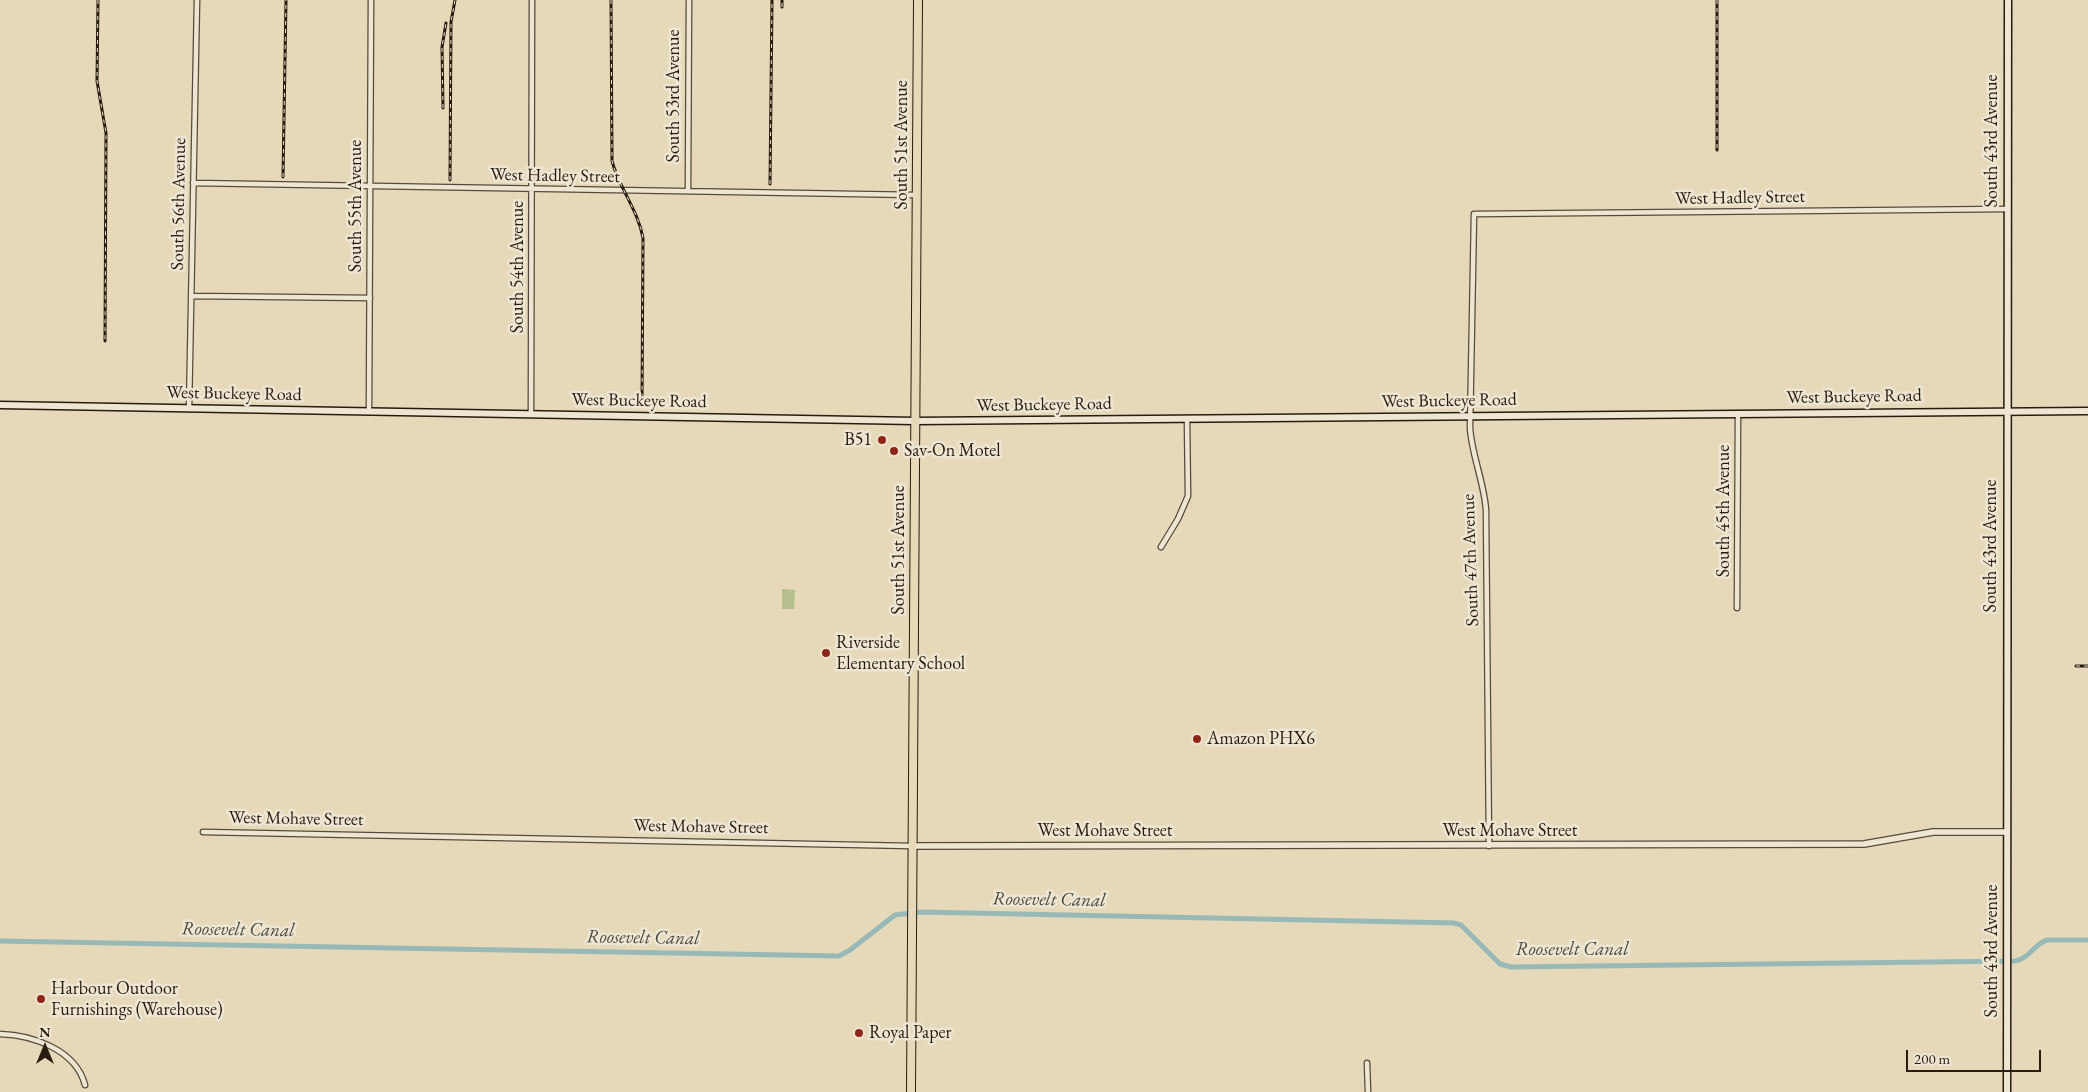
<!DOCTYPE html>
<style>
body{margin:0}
#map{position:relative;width:2088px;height:1092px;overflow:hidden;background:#e5d9b9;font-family:"EB Garamond",serif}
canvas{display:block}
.north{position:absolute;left:20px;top:1022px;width:50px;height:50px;-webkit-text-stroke:4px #eee6d2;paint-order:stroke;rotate:0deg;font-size:14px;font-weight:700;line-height:20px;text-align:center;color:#271c0e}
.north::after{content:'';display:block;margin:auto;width:18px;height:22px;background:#271c0e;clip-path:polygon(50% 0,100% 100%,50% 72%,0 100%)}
.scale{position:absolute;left:1906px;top:1050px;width:135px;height:22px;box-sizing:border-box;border:2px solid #271c0e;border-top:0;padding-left:6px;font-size:15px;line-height:18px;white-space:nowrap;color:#271c0e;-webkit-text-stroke:4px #eee6d2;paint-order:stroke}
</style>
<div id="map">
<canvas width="2088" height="1092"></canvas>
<div class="north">N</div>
<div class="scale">200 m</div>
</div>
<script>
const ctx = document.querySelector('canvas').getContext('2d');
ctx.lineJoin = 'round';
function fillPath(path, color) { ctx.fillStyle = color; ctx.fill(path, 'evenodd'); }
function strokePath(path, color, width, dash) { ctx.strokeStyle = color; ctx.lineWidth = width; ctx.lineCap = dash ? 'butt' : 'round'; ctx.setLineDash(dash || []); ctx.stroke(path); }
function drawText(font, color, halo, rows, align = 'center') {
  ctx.font = font + ' "EB Garamond",serif'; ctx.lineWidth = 5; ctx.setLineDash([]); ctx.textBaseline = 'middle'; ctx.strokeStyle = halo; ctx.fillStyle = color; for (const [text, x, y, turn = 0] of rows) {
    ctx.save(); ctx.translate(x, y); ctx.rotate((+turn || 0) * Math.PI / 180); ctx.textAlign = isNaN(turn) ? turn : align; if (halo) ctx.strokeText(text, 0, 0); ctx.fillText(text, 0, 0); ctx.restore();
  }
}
fillPath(new Path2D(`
 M782 589 795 590 794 609H782Z`), '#b5bf8f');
strokePath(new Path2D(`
 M0 941 839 956 850 950 895 915 921 912 1454 923 1461 925 1500 964 1511 967 2015 961C2029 959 2034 944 2047 940H2088`), '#98b9b7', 5);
const minor = new Path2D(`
 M193 183 916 195
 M688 191 689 0
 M192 296 370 298
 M189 409 197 0
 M369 411 371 0
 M531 414 532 0
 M1161 547 1178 519 1188 496 1187 418
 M1737 608 1738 413
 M203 832 912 846
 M1489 846 1486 510C1484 482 1472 456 1470 428L1474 214 2006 209
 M0 1034C33 1035 76 1050 85 1085
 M1367 1063 1368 1092`);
const tertiary = new Path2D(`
 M912 846 1864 844 1933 832H2007`);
const secondary = new Path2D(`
 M0 405 915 421 2088 411
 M2007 1092 2008 0`);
const primary = new Path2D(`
 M911 1092 918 0`);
strokePath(minor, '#564b39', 7);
strokePath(tertiary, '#564b39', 8);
strokePath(secondary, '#271c0e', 9);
strokePath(primary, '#271c0e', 10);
strokePath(minor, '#eee6d2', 4.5);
strokePath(tertiary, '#eee6d2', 5.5);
strokePath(secondary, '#eee6d2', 6);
strokePath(primary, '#e5d9b9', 8);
const rail = new Path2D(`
 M98 0 97 81 106 133 105 341
 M611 0 612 161C619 188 638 210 643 238L642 402
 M1717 0V150
 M782 7V0
 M443 108 442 47 446 23
 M283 177 286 0
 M450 180 451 22 455 0
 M770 184 772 0
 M2076 666H2088`);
strokePath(rail, '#271c0e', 3);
strokePath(rail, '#eee6d2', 1, [4]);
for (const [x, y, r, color] of [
 [882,440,5,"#8f2418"],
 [894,451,5,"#8f2418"],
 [826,653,5,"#8f2418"],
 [1197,739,5,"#8f2418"],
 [41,999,5,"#8f2418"],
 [859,1033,5,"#8f2418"]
]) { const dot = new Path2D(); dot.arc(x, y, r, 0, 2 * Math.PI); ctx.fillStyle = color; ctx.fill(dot); strokePath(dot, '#eee6d2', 2); }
drawText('18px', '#271c0e', '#eee6d2', [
 ["South 53rd Avenue",674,96,-90],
 ["South 43rd Avenue",1992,141,-90],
 ["South 51st Avenue",902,145,-90],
 ["West Hadley Street",555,176,1],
 ["West Hadley Street",1740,198,-1],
 ["South 56th Avenue",179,204,-89],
 ["South 55th Avenue",356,206,-90],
 ["South 54th Avenue",518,267,-90],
 ["West Buckeye Road",234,394,1],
 ["West Buckeye Road",1854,397,-1],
 ["West Buckeye Road",639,401,1],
 ["West Buckeye Road",1449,401,-1],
 ["West Buckeye Road",1044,405,-1],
 ["South 45th Avenue",1724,511,-90],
 ["South 43rd Avenue",1991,546,-90],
 ["South 51st Avenue",899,550,-90],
 ["South 47th Avenue",1471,560,-92],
 ["West Mohave Street",296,819,1],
 ["West Mohave Street",701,827,1],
 ["West Mohave Street",1105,831],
 ["West Mohave Street",1510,831],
 ["South 43rd Avenue",1992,951,-90]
]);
drawText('18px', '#271c0e', '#eee6d2', [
 ["B51",872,440,"right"],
 ["Sav-On Motel",904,451],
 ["Riverside",836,643],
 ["Elementary School",836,664],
 ["Amazon PHX6",1207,739],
 ["Harbour Outdoor",51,989],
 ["Furnishings (Warehouse)",51,1010],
 ["Royal Paper",869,1033]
], 'left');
drawText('italic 19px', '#494b41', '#eee6d2', [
 ["Roosevelt Canal",1049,900,1],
 ["Roosevelt Canal",238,930,1],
 ["Roosevelt Canal",643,938,1],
 ["Roosevelt Canal",1572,950]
]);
</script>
